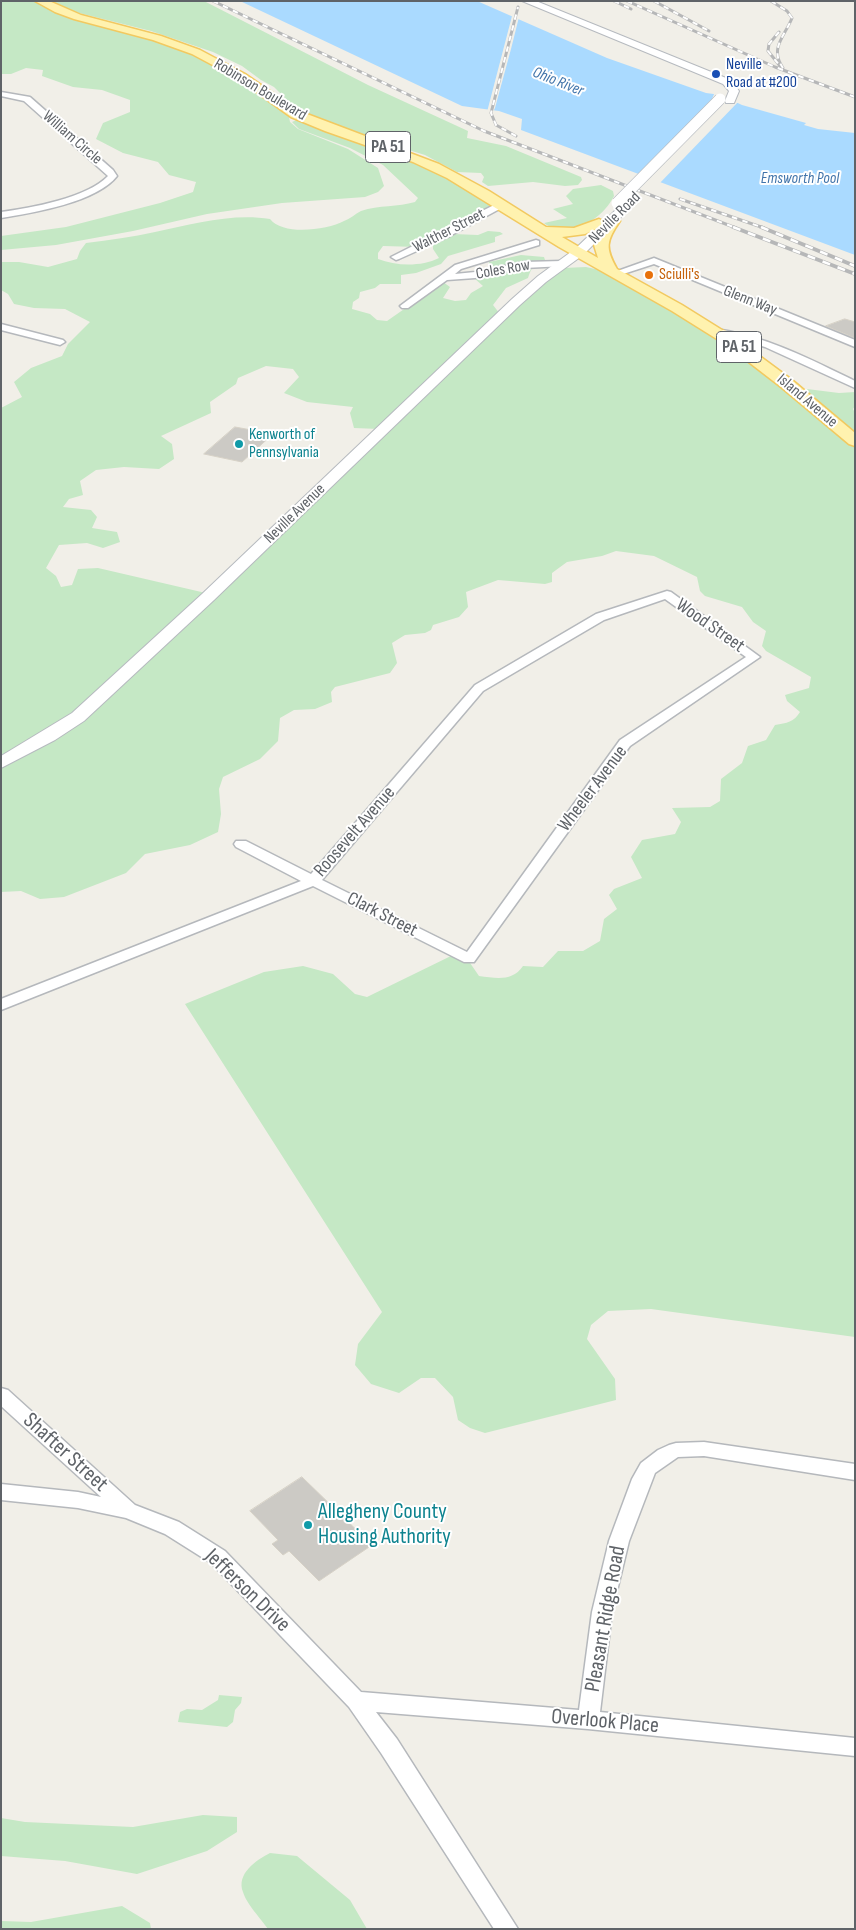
<!DOCTYPE html>
<style>
body{margin:0}
#map{position:relative;width:856px;height:1930px;overflow:hidden;background:#f1efe8;font-family:"Sofia Sans Condensed",sans-serif}
canvas{display:block}
.frame{position:absolute;inset:0;border:2px solid #5f6368;pointer-events:none}
</style>
<div id="map">
<canvas width="856" height="1930"></canvas>
<div class="frame"></div>
</div>
<script>
const ctx = document.querySelector('canvas').getContext('2d');
ctx.lineJoin = 'round';
function fillPath(path, color) { ctx.fillStyle = color; ctx.fill(path, 'evenodd'); }
function strokePath(path, color, width, dash) { ctx.strokeStyle = color; ctx.lineWidth = width; ctx.lineCap = dash ? 'butt' : 'round'; ctx.setLineDash(dash || []); ctx.stroke(path); }
function drawText(font, color, halo, rows, align = 'center') {
  ctx.font = font + ' "Sofia Sans Condensed",sans-serif'; ctx.lineWidth = 4; ctx.setLineDash([]); ctx.textBaseline = 'middle'; ctx.strokeStyle = halo; ctx.fillStyle = color; for (const [text, x, y, turn = 0] of rows) {
    ctx.save(); ctx.translate(x, y); ctx.rotate((+turn || 0) * Math.PI / 180); ctx.textAlign = isNaN(turn) ? turn : align; if (halo) ctx.strokeText(text, 0, 0); ctx.fillText(text, 0, 0); ctx.restore();
  }
}
fillPath(new Path2D(`
 M1 1H37L53 11 156 39 192 51 240 76 291 113 289 117 290 122 298 129 348 149 378 168 384 186 378 192 365 197 282 203 207 214 133 231 56 245 1 250V236L66 227 160 203 193 192 196 182 169 175 158 162 123 153 96 139 103 123 130 112V100L102 90 73 87 42 76 43 70 26 68 11 74H1Z
 M51 1H204L368 85 468 131 467 138 506 146 581 177 582 180 578 185 565 186 533 182 488 186 482 182 484 177 481 173 457 172 425 155 347 131 313 118 292 105 274 87 261 80 242 66 213 52 151 31 67 10Z
 M299 119 374 143 491 198 489 207 477 213 475 217 418 247 383 246 378 253V259C396 266 421 267 439 258L433 249V244L453 234 478 235 488 231 500 232 503 234 495 237V242L448 256 441 264 416 273 401 275V284H380L375 288 360 292 359 298 353 302 352 309 370 314 377 320 387 321 443 282 450 287 443 298 455 301 466 300 471 293 483 286 474 278 489 271V262L521 255 544 257 545 260C535 262 531 268 528 278L506 288 493 305 500 314 379 429 354 428 350 413 353 407 307 402 284 393 299 377 293 369 266 366 238 378 236 384 210 402 211 413 161 436 172 444 174 459 159 469 124 467 96 470 80 481 83 495 69 499 63 507 91 510 97 517 92 528 117 532 120 542 103 548 87 543 59 545 46 568 56 576 61 587 72 585 78 569 98 568 210 594 76 716 1 761V408L22 397 14 382 31 368 62 356 68 344 90 322 65 309 34 308 14 304 8 294 1 290V262H19L48 267 77 259 80 251 86 243C110 240 132 237 155 232 193 224 232 213 270 219 283 236 327 230 344 221 350 219 355 214 361 211 379 205 398 207 415 202L418 198 383 165 350 148 299 129 292 122Z
 M601 185 613 191 614 196C602 220 568 241 544 223L567 218 553 209 573 204 566 196 573 189Z
 M586 267 609 272 749 358 794 393 855 446V1337L651 1309 608 1311 591 1325 587 1339 615 1379 616 1400 485 1433 470 1428 458 1420 453 1397 435 1378H421L399 1393 371 1384 355 1365 358 1344 382 1312 185 1004 264 972 303 966 333 974 355 994 367 997 455 954 468 960 479 976C496 978 512 982 523 966L543 967 558 951H583L600 941 604 919 617 909 609 895 614 889 642 878 631 857 642 840 675 834 681 822 672 808 710 807 720 801 721 779 742 763 748 746 766 740 775 725C787 723 794 722 800 712L787 701 785 695 809 688 811 677 766 651 762 646 766 631 753 622 742 607 705 596 700 591 697 577 654 556 616 551 602 556 567 562 552 573V582L545 584 498 580 466 592 468 607 459 617 433 625 431 630 425 633 405 635 392 643 397 663 390 673 335 687 331 692 332 702 315 709 294 710 280 718 278 741 260 759 223 777 219 789 221 814 218 832 190 845 145 854 126 873 64 897 40 899 21 891 1 892V765L81 718 545 279 563 268Z
 M807 389 839 393 855 392V406L853 409 855 413V438L801 391Z
 M219 1695 242 1697 241 1703 235 1710 233 1722 227 1727 178 1722 180 1712 187 1709 202 1710 218 1700Z
 M203 1815 237 1817V1832L207 1851 137 1874 65 1861 1 1856V1818L25 1822 133 1827Z
 M270 1853 297 1856 350 1900 367 1929H268C261 1919 246 1903 243 1892 236 1874 256 1860 270 1853Z
 M122 1906 150 1923 151 1929H1V1921L31 1922Z`), '#c5e8c5');
fillPath(new Path2D(`
 M240 1H477L607 58 706 93 721 95 742 105 806 123 804 125 818 129 855 133V255L521 130 522 119 499 111 462 106Z`), '#aadaff');
fillPath(new Path2D(`
 M512 16 519 17 511 49 495 108 493 112H487Z
 M715 92 739 101 658 185 636 177 711 101Z`), '#f1efe8');
const building = new Path2D(`
 M845 319 855 322V338L826 326Z
 M235 427 273 434 242 462 204 454Z
 M302 1477 372 1545 319 1581 289 1551 283 1555 272 1544 278 1540 250 1511Z`);
fillPath(building, '#cccac5');
strokePath(building, '#d6d1c6', 1);
const street = new Path2D(`
 M1 92 30 97 113 170 117 176C97 202 33 213 1 218V212C31 208 87 198 108 176L24 101 1 96Z
 M502 201 505 202V206L448 237 399 259 396 260 391 257Z
 M536 240 539 241V245L461 269 455 274 475 272 524 262 562 261 567 264 565 266 524 268 475 278 447 280 408 308H402L400 306 455 265Z
 M654 258 855 340V347L654 264 617 276 612 273Z
 M1 324 63 340 65 342 60 345 1 330Z
 M716 329C766 336 810 359 855 381V388L765 347 733 337 713 334V330Z
 M667 591 671 592 760 657 630 746 474 962H464L313 886 1 1010V999L301 881 236 847 234 844 236 841H246L311 874 475 685 596 614ZM665 599 746 657 620 740 467 952 322 880 483 691 604 620Z
 M1 1388 8 1390 135 1505 179 1522 225 1551 361 1692 579 1710 592 1612 609 1541 632 1479 641 1463 658 1450 669 1445 676 1443 704 1442 855 1464V1480L704 1456 678 1457 655 1473 629 1541 612 1612 600 1712 855 1738V1756L588 1729 376 1712 397 1739 518 1929H494L381 1753 349 1707 211 1563 165 1534 126 1518 78 1508 1 1500V1484L78 1492 101 1497 1 1406Z`);
const secondary = new Path2D(`
 M522 1H536L731 80 739 91 734 103H726L725 101 729 91 723 84Z
 M627 202 633 205 583 255 546 282 520 305 214 600 84 721 55 740 1 768V756L72 713 202 594 512 299 538 276 575 249 623 203Z`);
const primary = new Path2D(`
 M35 1H49L81 15 161 36 200 50 245 74 299 111 439 164 489 191 546 227 574 228 599 219 605 222 608 218H618L620 221C606 241 605 248 617 269L682 305 738 340 792 380 855 433V446L849 444 781 387 728 346 672 311 559 247 447 178 413 162 325 131 291 117 237 78 192 54 153 40 74 19 55 12ZM602 226 594 245 598 258 562 237 585 234Z`);
strokePath(street, '#b5b8bc', 3);
strokePath(secondary, '#b6babf', 2);
strokePath(primary, '#f2c960', 3);
fillPath(street, '#fff');
fillPath(secondary, '#fff');
fillPath(primary, '#fff2af');
const railFar1 = new Path2D(`
 M213 1 484 131 736 228
 M614 1 631 9
 M627 1 775 67 855 97
 M654 1 709 31
 M771 1 787 11 792 18C785 36 769 48 783 68
 M779 32 769 44 768 51 780 66
 M516 136 496 125 491 113 518 7
 M680 199 764 228`);
const rail = new Path2D(`
 M733 227 855 274
 M761 227 855 266`);
strokePath(railFar1, '#b6b7b8', 3);
strokePath(rail, '#b6b7b8', 4);
strokePath(railFar1, '#fff', 2, [5.5]);
strokePath(rail, '#fff', 2.5, [8]);
const secondaryBridge = new Path2D(`
 M617 203 720 99`);
strokePath(secondaryBridge, '#b6babf', 12, []);
strokePath(secondaryBridge, '#fff', 11);
for (const [x, y, r, color] of [
 [716,74,5,"#1a4fb4"],
 [649,275,5,"#e8710a"],
 [239,444,5,"#0f9aa8"],
 [308,1525,5,"#0f9aa8"]
]) { const dot = new Path2D(); dot.arc(x, y, r, 0, 2 * Math.PI); ctx.fillStyle = color; ctx.fill(dot); strokePath(dot, '#fff', 2); }
drawText('16px', '#164399', '#fff', [
 ["Neville",726,65],
 ["Road at #200",726,83]
], 'left');
drawText('italic 16px', '#4174aa', '#fff', [
 ["Ohio River",558,82,22],
 ["Emsworth Pool",800,179]
]);
drawText('16px', '#5f6368', '#fff', [
 ["Robinson Boulevard",260,90,31],
 ["William Circle",72,138,41],
 ["Neville Road",615,218,-45],
 ["Walther Street",449,231,-27],
 ["Coles Row",503,270,-10],
 ["Glenn Way",750,301,22],
 ["Island Avenue",807,401,40],
 ["Neville Avenue",295,514,-44]
]);
drawText('16px', '#c56008', '#fff', [
 ["Sciulli's",659,275]
], 'left');
drawText('16px', '#0d838f', '#fff', [
 ["Kenworth of",249,435],
 ["Pennsylvania",249,453]
], 'left');
for (const [x, y, w] of [
 [388,147,45],
 [739,347,45]
]) { const box = new Path2D(); box.roundRect(x - w / 2, y - 15.5, w, 31, 4); ctx.fillStyle = '#fff'; ctx.fill(box); strokePath(box, '#5f6368', 1); }
drawText('bold 18px', '#5f6368', null, [
 ["PA 51",388,147],
 ["PA 51",739,347]
]);
drawText('19px', '#5f6368', '#fff', [
 ["Wood Street",710,626,35],
 ["Wheeler Avenue",593,789,-53],
 ["Roosevelt Avenue",355,832,-49],
 ["Clark Street",382,915,27]
]);
drawText('22px', '#5f6368', '#fff', [
 ["Shafter Street",65,1453,42],
 ["Jefferson Drive",247,1591,44],
 ["Pleasant Ridge Road",606,1619,-80],
 ["Overlook Place",605,1722,5]
]);
drawText('22px', '#0d838f', '#fff', [
 ["Allegheny County",318,1512],
 ["Housing Authority",318,1537]
], 'left');
</script>
